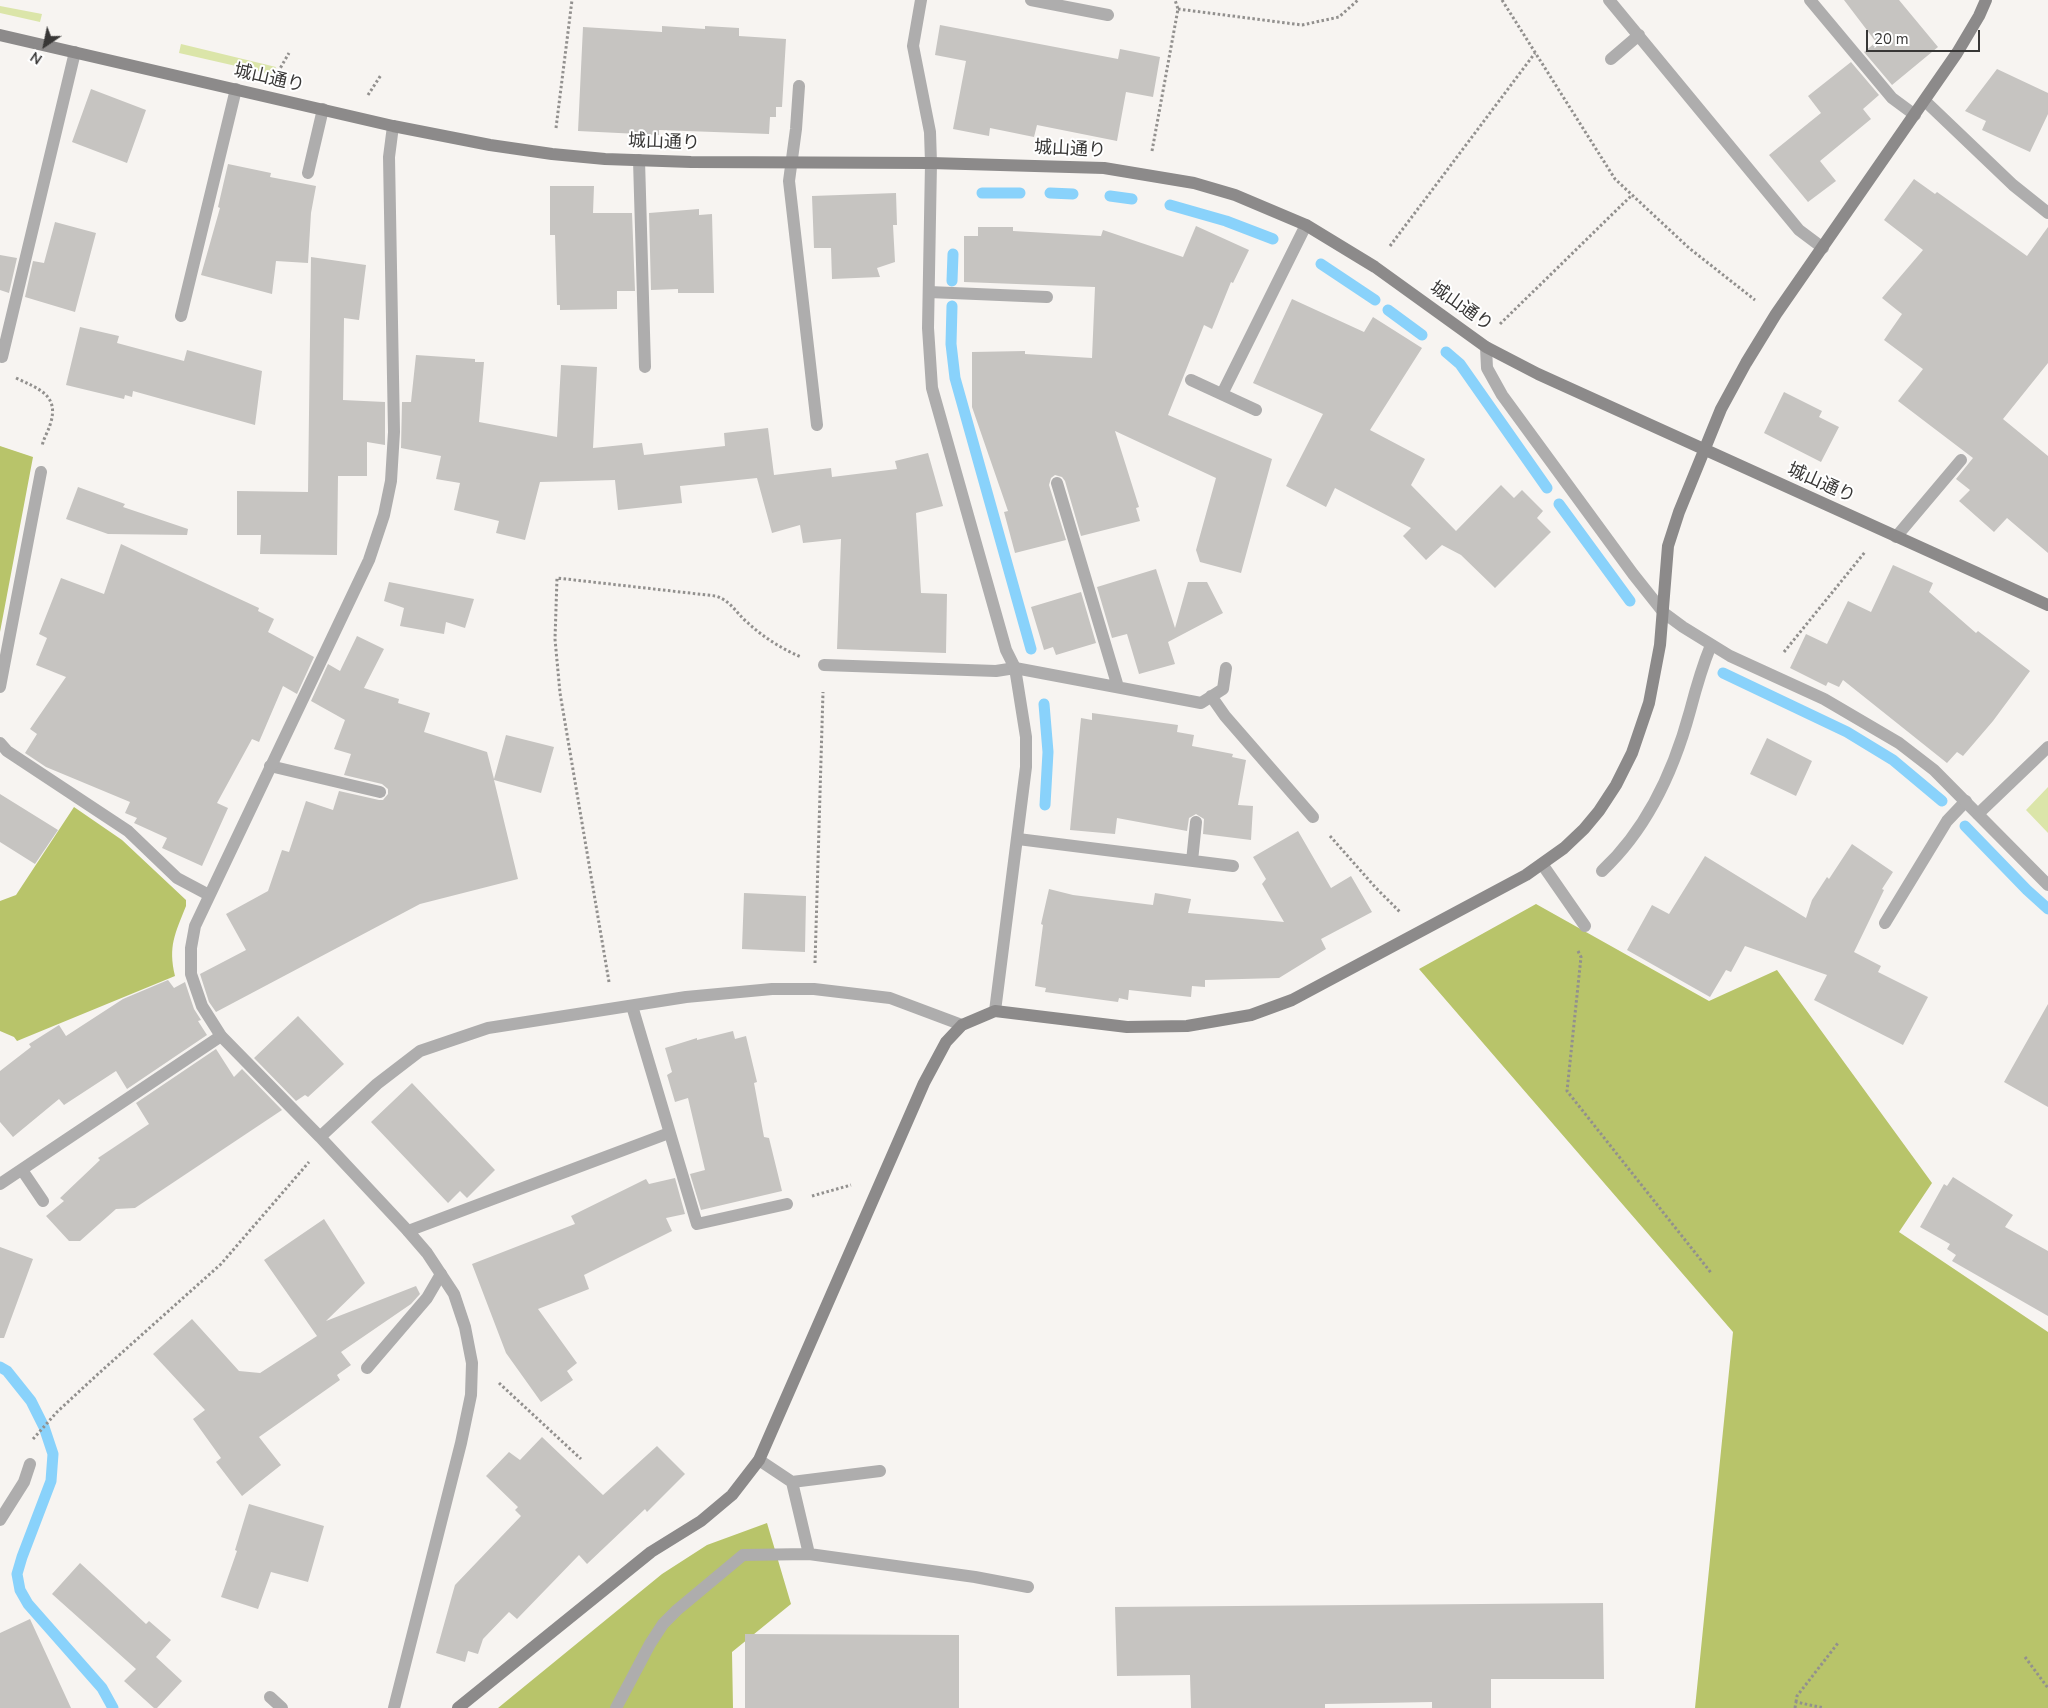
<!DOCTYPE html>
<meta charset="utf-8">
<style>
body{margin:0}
#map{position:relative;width:2048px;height:1708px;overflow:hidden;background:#f7f4f1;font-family:"Nunito Sans",sans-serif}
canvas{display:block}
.north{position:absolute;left:20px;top:20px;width:50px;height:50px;-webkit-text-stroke:4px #fff;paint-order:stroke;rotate:214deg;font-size:14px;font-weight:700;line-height:20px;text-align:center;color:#383736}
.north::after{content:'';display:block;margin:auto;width:18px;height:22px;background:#383736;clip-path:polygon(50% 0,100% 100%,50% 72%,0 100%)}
.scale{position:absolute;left:1866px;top:30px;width:114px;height:22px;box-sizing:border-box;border:2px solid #383736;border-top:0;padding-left:6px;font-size:15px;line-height:18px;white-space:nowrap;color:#383736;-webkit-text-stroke:4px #fff;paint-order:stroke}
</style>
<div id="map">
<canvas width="2048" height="1708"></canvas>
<div class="north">N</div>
<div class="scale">20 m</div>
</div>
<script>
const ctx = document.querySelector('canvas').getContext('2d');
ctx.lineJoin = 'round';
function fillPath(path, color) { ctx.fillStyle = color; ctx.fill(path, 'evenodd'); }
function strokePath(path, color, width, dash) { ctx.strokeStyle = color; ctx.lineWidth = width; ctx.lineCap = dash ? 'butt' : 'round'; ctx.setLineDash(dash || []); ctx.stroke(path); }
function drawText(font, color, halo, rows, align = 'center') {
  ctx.font = font + ' "Nunito Sans","Noto Sans JP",sans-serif'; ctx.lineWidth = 4; ctx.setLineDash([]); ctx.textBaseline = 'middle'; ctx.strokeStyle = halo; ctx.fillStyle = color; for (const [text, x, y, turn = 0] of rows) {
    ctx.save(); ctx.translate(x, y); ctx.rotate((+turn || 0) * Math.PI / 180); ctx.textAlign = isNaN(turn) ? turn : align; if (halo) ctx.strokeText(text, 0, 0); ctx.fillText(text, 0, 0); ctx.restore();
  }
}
fillPath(new Path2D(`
 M0 6 42 14 40 22 0 13Z
 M181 44 276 67 271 74 179 53Z
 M2048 787V833L2026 810Z`), '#dbe5a9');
fillPath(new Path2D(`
 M0 446 33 457 0 632Z
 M74 807 122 840 186 900V906C175 934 168 946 175 976L17 1041 14 1037 0 1031V901L16 895Z
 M1536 904 1709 1001 1777 970 1932 1183 1899 1232 2048 1332V1708H1695L1733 1332 1419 969Z
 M767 1523 791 1604 732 1652 733 1708H498L662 1574 707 1545Z`), '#b8c46a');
strokePath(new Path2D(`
 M982 193H1020
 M1050 193 1073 194
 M1110 196 1132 199
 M1170 205 1226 221 1273 239
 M1321 264 1375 300
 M952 281 953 254
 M952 306 951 344 955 378 1031 649
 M1388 310 1422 335
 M1446 352 1460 364 1547 488
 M1559 504 1630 601
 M1723 673 1847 732 1893 760 1942 801
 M1044 704 1048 752 1045 805
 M1965 826 2027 890 2048 909
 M0 1367 7 1371 31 1401 44 1427 53 1454 51 1481 22 1557 17 1574 20 1590 28 1604 102 1688 113 1708`), '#89d2fb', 11);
fillPath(new Path2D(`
 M1844 0H1899L1938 47 1892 85 1864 52 1876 42Z
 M940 25 1118 59 1120 49 1160 57 1153 97 1126 92 1117 141 1037 125 1034 137 990 128 989 136 953 129 966 61 935 55Z
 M662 26 705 29V26L739 28V36L786 39 782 107H776V117H770L769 134 659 130V135L578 131 583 27 662 32Z
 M1851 62 1879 95 1863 109 1871 119 1820 161 1836 181 1808 202 1769 155 1821 113 1808 96Z
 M1997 69 2048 93V114L2030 152 1982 130 1986 121 1965 111Z
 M91 89 146 110 127 163 72 142Z
 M228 164 271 173 270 177 316 186 311 213 308 263 276 261 272 294 201 275 220 208 218 207Z
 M1914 179 1935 194 1937 192 2027 256 2048 227V363L2003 419 2048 456V553L2007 518 1994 532 1959 501 1970 490 1956 479 1973 458 1898 401 1923 369 1884 340 1902 314 1882 298 1923 250 1884 220Z
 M550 186H594L593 213H632L635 291H617V309L560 310V305H557L555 235H550Z
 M896 193 897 225H893L895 262 877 268 880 277 832 279 831 248H814L812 196Z
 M699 209V215L712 214 714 293H678V289L651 290 649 213Z
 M55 222 96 233 75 312 25 297 33 261 44 263Z
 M1196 226 1249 250 1233 283 1231 282 1212 329 1204 325 1168 415 1272 459 1241 573 1200 562 1196 550 1216 478 1115 431 1139 507 1136 508 1140 521 1081 536 1065 481 1062 477 1055 475 1051 478 1049 485 1066 540 1015 553 1004 512 1008 511 972 407V352L1025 351V354L1092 358 1095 287 964 282V236H978V227H1013V231L1101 236 1103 230 1183 257Z
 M0 255 17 258 9 293 0 290Z
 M311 257 366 265 359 320 344 318 343 400 385 402V445L367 442V476H338L337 555 260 554 261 535H237V491L308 492Z
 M1292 299 1364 332 1373 317 1422 348 1370 430 1425 459 1411 485 1456 531 1501 485 1514 498 1522 490 1543 511 1537 518 1551 532 1495 588 1461 555 1442 545 1426 560 1403 536 1411 528 1335 488 1326 507 1286 486 1323 414 1253 383Z
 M80 327 119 336 117 343 184 361 187 350 262 371 255 425 133 391 132 397 125 395 124 399 66 385Z
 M416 355 475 359V362H484L479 422 557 437 561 365 597 367 593 448 642 443 644 455 725 446 724 433 768 428 774 475 831 468 832 477 897 469 895 461 928 453 943 506 916 513 921 593 947 594 946 653 837 649 841 539 803 543 800 525 772 533 757 478 680 486 682 503 618 510 615 480 540 482 525 540 496 533 499 521 454 510 460 483 436 479 441 456 401 448 402 402H411Z
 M1784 392 1822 411 1819 417 1839 427 1821 462 1764 433Z
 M78 487 125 504 123 507 188 529 187 535 108 534 66 519Z
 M121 544 259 608 258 611 274 619 268 632 314 657 297 694 283 686 259 742 252 739 217 803 228 808 202 866 162 848 167 838 134 823 137 818 125 813 130 802 46 767 25 753 37 734 30 729 66 677 36 665 47 638 39 634 61 578 104 594Z
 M1893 565 1933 583 1929 592 1976 633 1978 631 2030 671 1993 721 1963 756 1957 752 1947 763 1843 680 1839 687 1828 682 1826 686 1790 668 1806 634 1827 644 1848 601 1871 612Z
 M1156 569 1175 628 1188 582H1207L1223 613 1168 642 1175 664 1139 674 1127 634 1112 638 1097 587Z
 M389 582 474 599 465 628 446 622 444 634 400 626 404 608 384 601Z
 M1081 592 1096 643 1056 655 1053 647 1044 650 1031 607Z
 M357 636 384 649 364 688 399 699 398 703 430 713 424 732 487 752 494 779 506 735 554 747 541 793 494 780 518 879 420 904 216 1012 209 1002 200 974 246 950 226 914 268 891 282 850 289 852 306 801 333 810 339 791 379 800H383L388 794V789L382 784 344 775 351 754 334 749 345 720 311 701 328 664 340 671Z
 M1092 713 1178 725 1177 732 1194 735 1192 746 1233 754 1232 757 1246 760 1238 805 1253 806 1251 840 1203 834 1204 819 1196 814 1189 818 1187 831 1117 818 1115 834 1070 830 1081 718 1092 720Z
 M1767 738 1812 761 1796 796 1750 774Z
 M0 794 58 830 35 864 0 842Z
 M1298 831 1331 888 1351 876 1372 912 1321 939 1326 949 1279 978 1205 980V987L1192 986 1191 997 1129 990 1128 1000 1119 998 1118 1002 1045 992 1046 988 1035 986 1043 925 1041 924 1049 889 1073 895 1153 905 1155 893 1191 899 1188 913 1284 922 1262 884 1266 879 1253 857Z
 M1852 844 1893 872 1882 889 1884 890 1854 952 1881 966 1878 972 1928 997 1903 1045 1814 1000 1827 975 1745 946 1731 972 1726 970 1710 997 1627 950 1652 905 1669 914 1705 856 1806 918 1812 900 1827 877 1829 879Z
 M744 893 806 896 805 952 742 949Z
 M168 980 174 988 185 982 194 1009 201 1020 198 1021 207 1035 127 1089 116 1071 64 1105 59 1099 13 1137 0 1122V1071L31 1047 29 1044 59 1025 66 1036 123 999Z
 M2048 1004V1107L2004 1082Z
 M298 1016 344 1064 308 1097 305 1095 296 1101 254 1058Z
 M733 1031 735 1039 746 1036 757 1082 754 1083 764 1137 769 1138 782 1191 701 1210 690 1174 705 1170 688 1098 675 1102 667 1075 672 1072 665 1048 697 1038V1040Z
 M216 1049 234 1077 242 1069 282 1110 135 1208 116 1209 80 1241H69L46 1216 64 1201 60 1198 100 1160 98 1158 149 1124 136 1103Z
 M412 1083 495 1170 467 1198 460 1191 448 1203 371 1122Z
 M1953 1177 2013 1215 2005 1227 2048 1251V1316L1952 1261 1956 1255 1947 1249 1950 1244 1920 1227 1944 1184 1947 1186Z
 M675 1178 685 1214 666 1218 672 1231 584 1275 589 1289 538 1309 577 1363 567 1371 573 1380 541 1402 506 1353 472 1264 575 1224 571 1216 646 1179 649 1184Z
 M324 1219 365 1283 326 1321 416 1286 420 1294 411 1304 341 1352 351 1365 337 1375 340 1380 259 1437 281 1465 242 1496 216 1462 221 1458 193 1419 205 1410 153 1354 192 1319 239 1371 260 1373 317 1336 264 1260Z
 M0 1247 33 1259 4 1338H0Z
 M542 1437 603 1495 657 1446 685 1474 647 1512 645 1509 587 1564 579 1555 517 1619 509 1612 483 1639 478 1654 468 1651 465 1662 436 1653 455 1585 521 1516 515 1510 518 1507 486 1476 509 1452 520 1460Z
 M249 1504 324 1526 308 1582 271 1572 258 1609 221 1597 237 1551 235 1550Z
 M80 1563 146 1624 149 1621 171 1640 156 1657 182 1681 157 1708H154L124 1681 136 1669 52 1594Z
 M1603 1603 1604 1679H1491V1708H1432V1702L1325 1704V1708H1191L1190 1675 1117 1676 1115 1607Z
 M30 1619 71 1708H0V1633Z
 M745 1634 959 1635V1708H745Z`), '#c6c4c1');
strokePath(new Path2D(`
 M1502 0 1615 179 1689 248 1755 300
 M1178 9 1302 25 1339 17 1358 0
 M278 72 289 53
 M368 95 381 75
 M556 128 572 0
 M1152 151 1178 9 1175 0
 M1390 246 1535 53
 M1500 324 1631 196
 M16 378C39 389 60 395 50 425 48 432 43 439 42 447
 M1784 652 1865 552
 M1330 836 1375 887 1400 912
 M1578 951 1581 957 1567 1091 1712 1274
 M815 963 823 692
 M609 982 560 693 555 639 557 578 716 596C731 601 736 613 748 623 763 637 782 649 801 657
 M812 1196 851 1185
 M499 1383 581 1459
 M33 1439 57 1412 98 1374 221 1264 309 1162
 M2025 1657 2048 1688
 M1796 1702 1797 1696 1838 1643
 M1795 1708 1796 1702 1824 1708`), '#92908e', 3, [2.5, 2.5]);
strokePath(new Path2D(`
 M1031 0 1108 15
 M1609 0 1799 230 1823 248
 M1810 0 1892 98 1915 115
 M1611 59 1639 35
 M799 86 796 129 789 181 817 425
 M1925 101 2013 185 2048 213
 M639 160 645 367
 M929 292 1047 297
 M181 316 236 89
 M2 357 75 52
 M1191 380 1256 410
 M1222 394 1306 225
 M1057 483 1118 687
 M1896 537 1961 460
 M824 665 996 671 1015 668 1201 703 1223 689 1226 668
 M0 687 41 472
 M1211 696 1225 716 1313 817
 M0 743 7 751 128 831 177 878 209 895
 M270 766 380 792
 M1978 814 2048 747
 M1018 839 1233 866
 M1192 861 1196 822
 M1542 864 1585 926
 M1602 871C1647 829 1674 770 1690 711 1696 688 1702 667 1711 645
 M1885 923 1947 821 1966 801
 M632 1006 697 1224 787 1204
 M22 1170 43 1201
 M0 1184 221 1036
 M408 1231 669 1133
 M367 1368 427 1298 441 1274
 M759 1460 792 1482 880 1471
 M792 1482 809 1554
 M0 1520 24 1482 30 1464
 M270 1697 282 1708
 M616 1708 650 1644 663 1624 677 1610 743 1555 809 1554 975 1577 1028 1587`), '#aeadad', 12);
strokePath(new Path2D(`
 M921 0 913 46 930 132 931 163 928 328 932 388 1006 650 1015 668 1026 737V767L995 1011
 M393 126 389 157 394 432 391 481 384 515 369 560 195 926 191 948V974L202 1006 221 1036 320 1137 408 1231 427 1253 454 1294 465 1327 472 1363 471 1395 461 1443 394 1708
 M308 173 323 109
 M1486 347 1487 368 1502 395 1633 574 1664 613 1683 627 1730 656 1824 699 1899 743 1934 770 2048 885
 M320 1137 377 1084 420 1051 488 1028 686 997 772 989H814L890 998 962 1025`), '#aeadad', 12);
strokePath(new Path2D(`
 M0 35 393 126 490 145 552 154 605 159 691 162 931 163 1104 168 1194 183 1235 195 1306 225 1375 267 1486 347 1538 374 2048 605
 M458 1708 651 1552 701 1521 732 1495 759 1460 924 1083 946 1042 962 1025 995 1011 1127 1027 1187 1026 1251 1015 1292 1000 1526 875 1564 848 1584 829 1599 811 1616 785 1632 753 1649 703 1660 645 1668 546 1679 512 1721 409 1746 363 1776 314 1957 53 1979 16 1986 0`), '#8c8a8a', 12);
drawText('18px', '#383736', '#fff', [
 ["城山通り",269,79,13],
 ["城山通り",664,143,2],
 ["城山通り",1070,150,3],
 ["城山通り",1461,307,35],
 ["城山通り",1821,484,24]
]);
</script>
